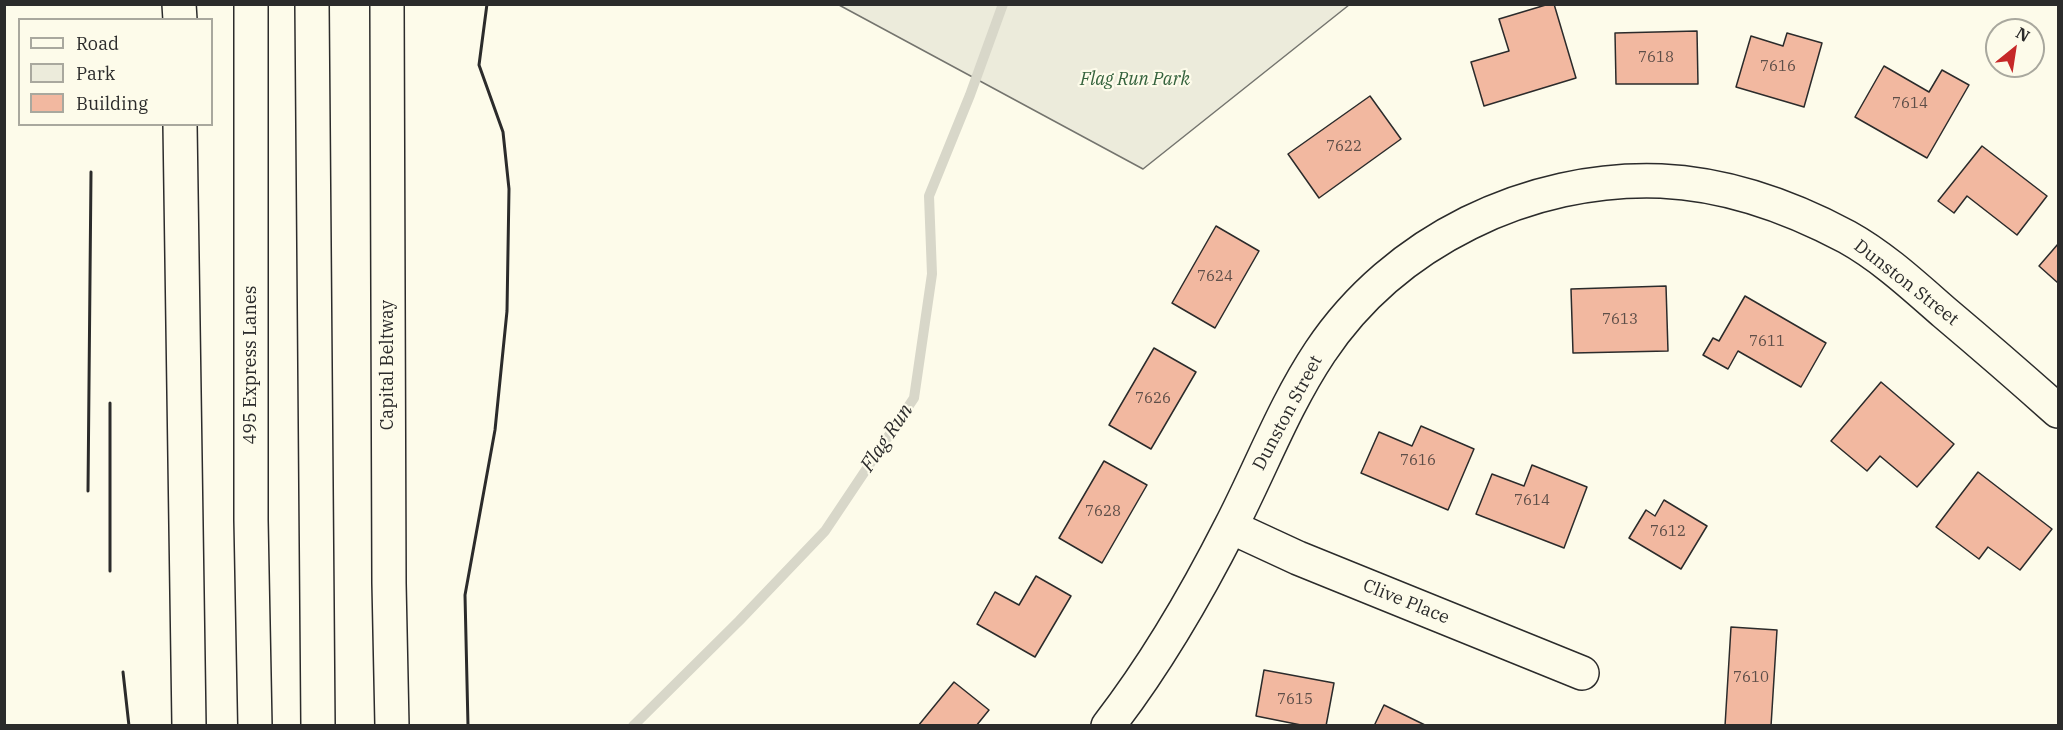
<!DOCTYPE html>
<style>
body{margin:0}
#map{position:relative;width:2063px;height:730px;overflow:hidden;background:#fdfbea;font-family:"IBM Plex Serif",serif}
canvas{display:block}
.frame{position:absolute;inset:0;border:6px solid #2b2b2b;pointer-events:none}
.legend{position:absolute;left:18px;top:18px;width:195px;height:108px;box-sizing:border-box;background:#fdfbea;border:2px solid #a9a89e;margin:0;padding:8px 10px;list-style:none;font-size:18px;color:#2b2b2b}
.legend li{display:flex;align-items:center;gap:12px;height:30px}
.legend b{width:30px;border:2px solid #a9a89e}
.north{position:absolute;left:1985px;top:18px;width:60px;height:60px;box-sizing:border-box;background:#fdfbea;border:2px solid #a9a89e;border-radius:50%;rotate:30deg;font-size:16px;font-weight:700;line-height:24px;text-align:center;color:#2b2b2b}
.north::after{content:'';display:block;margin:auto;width:21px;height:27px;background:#c62828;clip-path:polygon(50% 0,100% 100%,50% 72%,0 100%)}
</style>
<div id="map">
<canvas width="2063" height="730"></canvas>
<div class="frame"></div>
<ul class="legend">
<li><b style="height:8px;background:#fdfbea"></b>Road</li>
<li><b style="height:16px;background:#ecebdb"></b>Park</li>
<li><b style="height:16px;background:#f2b8a0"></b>Building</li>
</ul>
<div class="north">N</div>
</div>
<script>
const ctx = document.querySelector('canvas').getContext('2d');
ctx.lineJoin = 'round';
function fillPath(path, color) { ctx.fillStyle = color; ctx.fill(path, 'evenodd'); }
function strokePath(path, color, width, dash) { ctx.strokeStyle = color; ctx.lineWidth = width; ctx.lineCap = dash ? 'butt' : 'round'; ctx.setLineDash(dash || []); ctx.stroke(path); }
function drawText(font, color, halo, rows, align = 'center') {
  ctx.font = font + ' "IBM Plex Serif",serif'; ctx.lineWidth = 4.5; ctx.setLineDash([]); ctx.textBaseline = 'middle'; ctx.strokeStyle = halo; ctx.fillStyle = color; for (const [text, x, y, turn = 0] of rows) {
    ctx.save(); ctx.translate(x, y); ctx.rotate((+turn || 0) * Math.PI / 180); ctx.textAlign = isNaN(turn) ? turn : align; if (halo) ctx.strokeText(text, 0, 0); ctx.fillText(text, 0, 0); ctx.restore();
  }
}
const green = new Path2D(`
 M839 5H1349L1143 169Z`);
fillPath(green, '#ecebdb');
strokePath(green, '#74746e', 1.5);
strokePath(new Path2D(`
 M633 726 739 621 825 531 914 398 932 274 929 196 970 95 1003 4`), '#d8d7c9', 10);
const building = new Path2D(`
 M1549 4H1554L1576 78 1484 106 1471 62 1509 51 1499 19Z
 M1697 31 1698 84H1616L1615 33Z
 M1787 33 1822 43 1804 107 1736 87 1751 36 1783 46Z
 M1884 66 1929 92 1942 70 1969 85 1927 158 1855 117Z
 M1370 96 1401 139 1319 198 1288 154Z
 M1982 146 2047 196 2017 235 1967 196 1954 213 1938 201Z
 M1216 226 1259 251 1215 328 1172 303Z
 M2058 244V283L2039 266Z
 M1666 286 1668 351 1573 353 1571 289Z
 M1745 296 1826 343 1801 387 1738 351 1728 369 1703 355 1713 338 1719 341Z
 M1154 348 1196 372 1151 449 1109 425Z
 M1881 382 1954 444 1917 487 1880 456 1867 471 1831 441Z
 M1421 426 1474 449 1448 510 1361 473 1379 432 1412 446Z
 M1104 461 1147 485 1102 563 1059 538Z
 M1532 465 1587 487 1564 548 1476 514 1492 474 1524 486Z
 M1978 472 2052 529 2020 570 1988 547 1979 559 1936 527Z
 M1664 500 1707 526 1681 569 1629 538 1646 510 1655 516Z
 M1036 576 1071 596 1035 657 977 624 995 592 1019 605Z
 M1731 627 1777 630 1771 726H1725Z
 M1264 670 1334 683 1326 726H1306L1256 716Z
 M954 682 989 710 976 726H918Z
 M1384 705 1427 726H1374Z`);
fillPath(building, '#f2b8a0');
strokePath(building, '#2b2b2b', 1.5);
const minor = new Path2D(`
 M1231 527 1298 558 1582 673
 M1108 726C1156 664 1196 595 1231 526 1261 468 1284 406 1320 352 1394 241 1529 176 1661 181 1727 184 1789 206 1847 237 1883 257 1914 286 1945 313 1983 345 2021 378 2058 411`);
const highway = new Path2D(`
 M179 4 180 20
 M251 4V520L255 726
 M312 4 318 726
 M387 4 389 583 392 726
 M180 124 189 726`);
strokePath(minor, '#2b2b2b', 36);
strokePath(highway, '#2b2b2b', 36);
strokePath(minor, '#fdfbea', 33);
strokePath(highway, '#fdfbea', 33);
strokePath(new Path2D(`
 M110 403V571
 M88 491 91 172
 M123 672 129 726
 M468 726 465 595 495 430 507 311 509 189 503 132 479 65 487 4`), '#2b2b2b', 3);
drawText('15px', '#5d4e48', null, [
 ["7618",1656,58],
 ["7616",1778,67],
 ["7614",1910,104],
 ["7622",1344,147],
 ["7624",1215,277],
 ["7613",1620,320],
 ["7611",1767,342],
 ["7626",1153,399],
 ["7616",1418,461],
 ["7614",1532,501],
 ["7628",1103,512],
 ["7612",1668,532],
 ["7610",1751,678],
 ["7615",1295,700]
]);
drawText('italic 18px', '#34623c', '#fdfbea', [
 ["Flag Run Park",1135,80]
]);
drawText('18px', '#2b2b2b', '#fdfbea', [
 ["Dunston Street",1906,283,38],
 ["495 Express Lanes",251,365,-90],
 ["Capital Beltway",388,365,-90],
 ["Dunston Street",1288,413,-62],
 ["Clive Place",1406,602,22]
]);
drawText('italic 20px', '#2b2b2b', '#fdfbea', [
 ["Flag Run",887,438,-56]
]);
</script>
